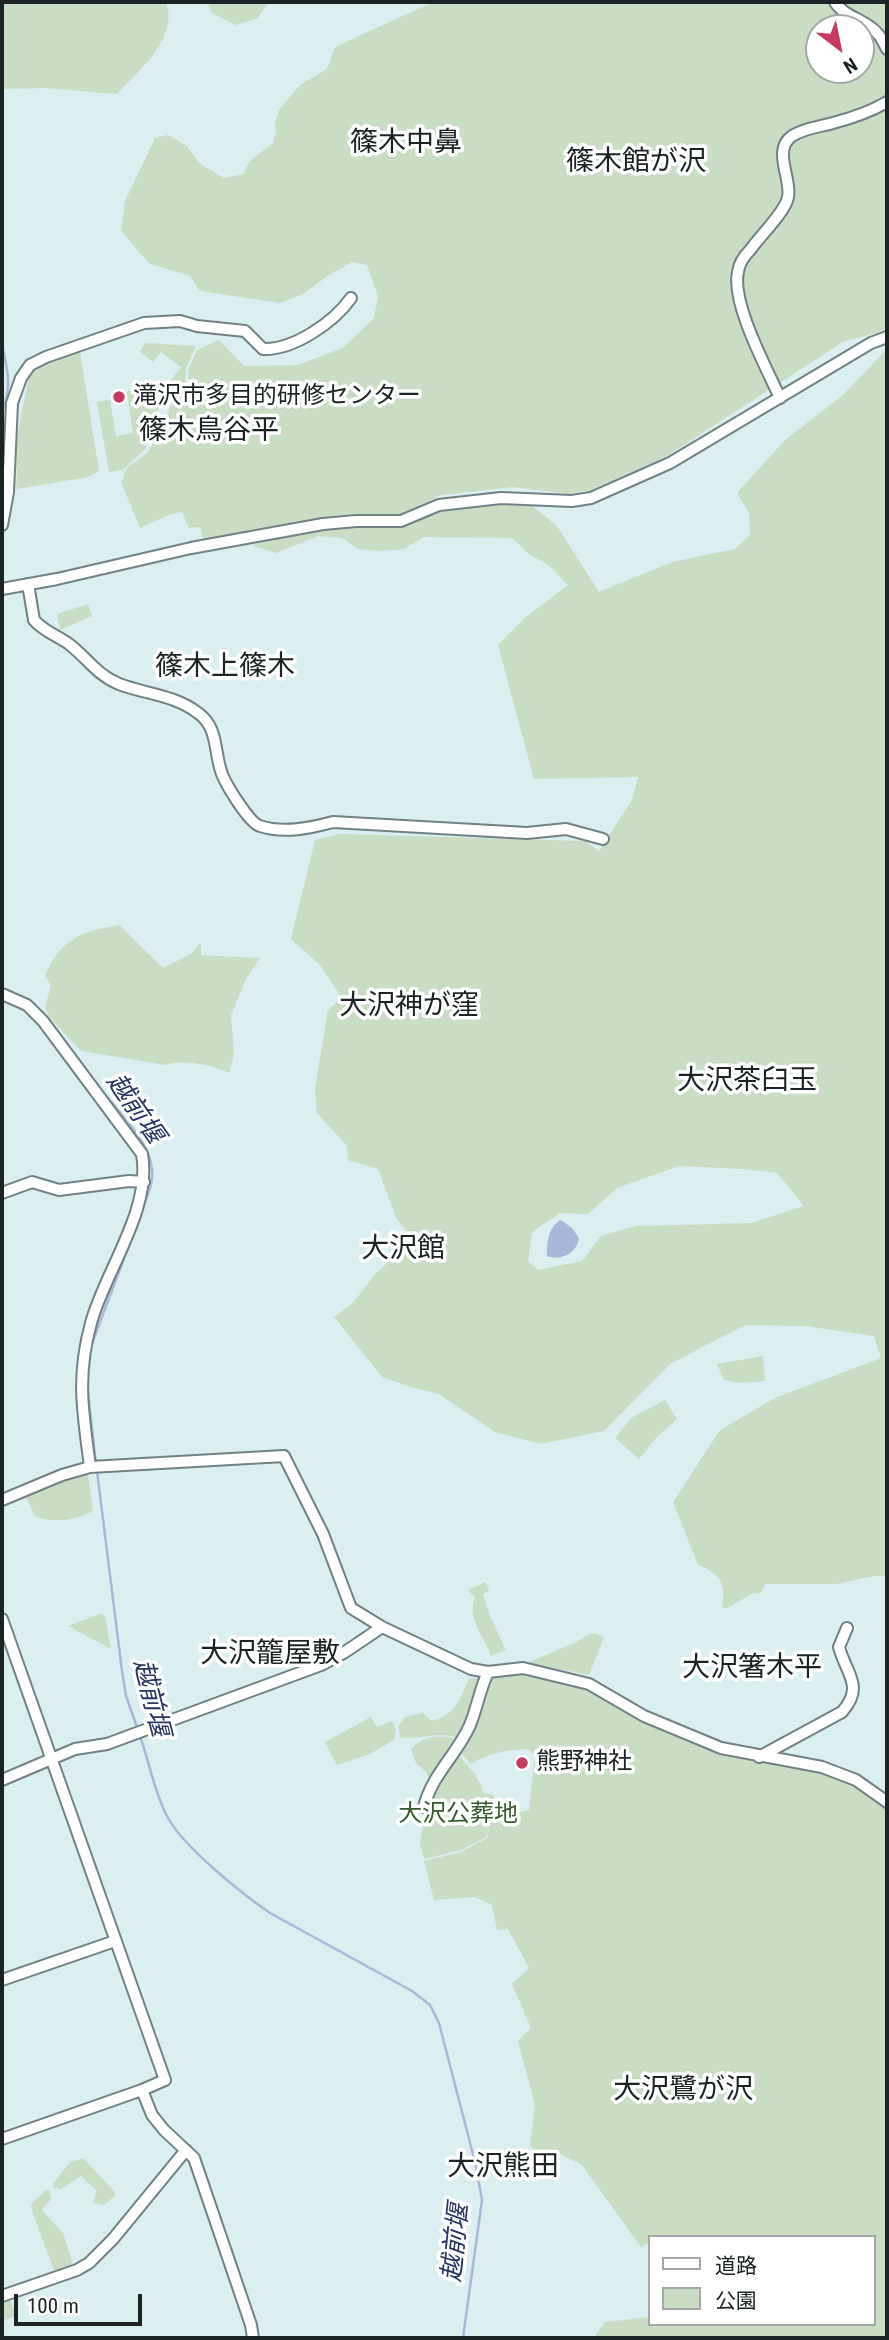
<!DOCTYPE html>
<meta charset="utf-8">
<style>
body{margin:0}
#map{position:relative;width:889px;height:2340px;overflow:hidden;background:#dbeef0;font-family:"Roboto Condensed","Noto Sans JP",sans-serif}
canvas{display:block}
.frame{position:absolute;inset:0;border:4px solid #1c2324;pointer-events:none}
.legend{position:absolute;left:648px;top:2235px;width:228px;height:91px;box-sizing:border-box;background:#fff;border:2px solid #a4a7a7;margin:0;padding:9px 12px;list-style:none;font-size:21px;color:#1c2324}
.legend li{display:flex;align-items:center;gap:14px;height:35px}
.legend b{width:35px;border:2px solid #a4a7a7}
.north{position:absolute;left:805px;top:14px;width:70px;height:70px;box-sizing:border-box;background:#fff;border:2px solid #a4a7a7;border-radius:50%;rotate:148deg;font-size:19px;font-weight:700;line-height:28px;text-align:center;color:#1c2324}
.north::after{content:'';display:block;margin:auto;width:24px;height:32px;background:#c83962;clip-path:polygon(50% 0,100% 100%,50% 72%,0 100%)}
.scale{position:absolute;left:14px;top:2294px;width:128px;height:32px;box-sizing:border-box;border:4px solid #1c2324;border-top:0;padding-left:9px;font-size:21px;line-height:24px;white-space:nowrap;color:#1c2324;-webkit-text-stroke:5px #fff;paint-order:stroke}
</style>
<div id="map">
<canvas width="889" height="2340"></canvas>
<div class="frame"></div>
<ul class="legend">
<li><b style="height:9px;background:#fff"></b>道路</li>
<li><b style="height:19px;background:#c9ddc4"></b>公園</li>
</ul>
<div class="north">N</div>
<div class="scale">100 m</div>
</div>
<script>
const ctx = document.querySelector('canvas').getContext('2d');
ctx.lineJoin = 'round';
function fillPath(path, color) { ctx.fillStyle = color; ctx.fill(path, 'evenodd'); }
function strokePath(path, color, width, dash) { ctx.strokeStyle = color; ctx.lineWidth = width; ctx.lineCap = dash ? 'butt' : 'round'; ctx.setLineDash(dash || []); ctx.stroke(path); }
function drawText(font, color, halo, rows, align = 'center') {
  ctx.font = font + ' "Roboto Condensed","Noto Sans JP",sans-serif'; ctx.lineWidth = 7; ctx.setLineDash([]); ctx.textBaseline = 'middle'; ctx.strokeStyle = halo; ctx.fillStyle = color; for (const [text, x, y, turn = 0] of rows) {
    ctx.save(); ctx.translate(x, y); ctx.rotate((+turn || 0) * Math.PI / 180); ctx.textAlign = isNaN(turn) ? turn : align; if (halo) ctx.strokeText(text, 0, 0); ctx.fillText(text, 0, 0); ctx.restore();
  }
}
fillPath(new Path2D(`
 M2 2H166C179 38 139 70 117 94L47 88 2 89Z
 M207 2H269L258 18 236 25 212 13Z
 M433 2H887V330L843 342 665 457 590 490 569 494 513 487 441 495 403 515 320 519 204 540 200 527 189 528 182 512 171 514 140 528 121 482 127 468 147 453 161 432 171 405 190 390 188 370 197 350 219 340 244 366 298 365 343 348 374 318 378 296 367 265 352 262 329 275 303 294 280 303 200 291 190 276 150 264 121 231 125 201 155 138 168 135 187 146 200 164 224 178 243 174 250 161 273 143 276 132 275 124 279 110 300 85 327 69 335 47ZM819 28H861V70H819Z
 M145 343 196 346 186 368 185 383 159 408 147 425 146 448 123 470 109 472 97 402 110 400 116 436 133 433 127 392 130 389 153 404 181 367 161 352 153 362 140 352Z
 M887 349V1576H874L836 1584H765L761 1593H754L727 1608H722C726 1584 721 1573 698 1565L673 1502 720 1430 775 1398 881 1358 874 1336 805 1326 745 1325 670 1364 604 1431 541 1444 495 1432 439 1394 407 1386 382 1377 334 1317 353 1303 376 1273 414 1239 397 1220 378 1169 348 1160 347 1146 317 1113 315 1088 328 1010 342 998 320 965 291 939 315 840 340 834 585 841 599 851 632 800 638 777 534 779 498 645 526 617 568 585 549 565 530 555 512 538 424 537 404 549 380 551 358 549 342 538 319 536 276 553 252 545 323 528 359 525 441 509 479 504H530L557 526 599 592 672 562 735 549 750 535 749 513 737 493 785 440 843 395ZM679 1166 742 1169 777 1173 804 1206 751 1223 636 1226 601 1236 582 1261 538 1270 528 1261 532 1232 560 1213 588 1214 617 1188Z
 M80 352 99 471 89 477 16 489 17 475 15 446 29 377 41 364Z
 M88 604 92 616 60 630 57 614Z
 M119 925 163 968 191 954 201 942V955L260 958 246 979 231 1015 234 1054 229 1073C213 1065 182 1059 165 1065L81 1051 50 1018 45 1008 51 985 45 976C61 938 81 932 119 925Z
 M763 1356 765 1381 740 1383 724 1380 717 1364Z
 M665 1400 677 1419 656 1438 639 1459 615 1438 631 1418Z
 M88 1475 93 1511C77 1520 52 1524 35 1516L25 1495 27 1491 76 1476Z
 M486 1582 489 1591 483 1594 490 1616 506 1650 491 1656C485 1637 466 1618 475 1597L468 1590Z
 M102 1613 105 1617 111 1649 68 1626Z
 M595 1633 604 1638 589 1675 527 1663C542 1657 555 1651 569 1645 579 1642 584 1635 595 1633Z
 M519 1674 587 1688 640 1720 716 1752 818 1772 852 1784 887 1809V2338H594L605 2322 649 2317V2324H873V2237L662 2235 649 2237V2243L641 2247 582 2165 552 2150 539 2156 530 2145 535 2105 518 2041 531 2028 512 1984 529 1968 508 1929 497 1930 492 1905 475 1897 434 1900 424 1861 461 1852 487 1838 491 1822 486 1837 461 1850 424 1859 420 1843 426 1808 432 1788 426 1772 416 1763 411 1749C423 1736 439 1734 455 1739 453 1754 462 1757 470 1768 477 1775 480 1784 484 1793L494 1795 491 1819 529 1810 535 1755 527 1749C505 1750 489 1753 471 1764L462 1754 456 1737C437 1732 420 1739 401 1738L398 1727 405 1717 423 1713 432 1721C456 1713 459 1702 469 1679Z
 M371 1717 377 1727 392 1721 396 1730 394 1740 370 1754 337 1765 325 1742Z
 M83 2158 115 2192V2196L103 2205 93 2203 97 2191 81 2176 61 2189 54 2188 53 2184 69 2163Z
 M46 2190H49L51 2199 42 2210 63 2233 74 2267 55 2273 31 2208 32 2203Z
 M10 2299 16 2316 2 2321V2301Z`), '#c9ddc4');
fillPath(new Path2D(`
 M561 1220 572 1228 579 1238C577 1253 562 1261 547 1256 546 1243 549 1226 561 1220Z`), '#abb7d9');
strokePath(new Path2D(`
 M2 344C8 374 12 383 2 413
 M100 1089C117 1110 150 1142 152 1169 154 1183 146 1199 141 1212
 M91 1346 128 1248
 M87 1384 96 1464
 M97 1471 122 1671 126 1696 138 1730
 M140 1736C149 1761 155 1795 168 1818 184 1847 242 1894 270 1913L412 1991 430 2005 439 2023 475 2162 482 2200 463 2338`), '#abb7d9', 2.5);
const minor = new Path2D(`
 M835 2C845 18 866 19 878 34 882 38 884 44 887 49
 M780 398C767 369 731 303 738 272 739 263 745 255 751 249 760 236 786 211 788 197 792 179 772 150 792 136 804 128 819 127 833 123 852 118 870 112 887 102
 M2 525 8 492 12 403 21 378 30 365 46 357 144 323 180 321 197 326 245 331 263 349C294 350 334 322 351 298
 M28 584 34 620C43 631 58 636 69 644 87 658 97 675 119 684 145 694 175 695 198 713 218 727 214 750 221 771 224 782 249 823 260 826 283 834 311 828 333 822L527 833 566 829 603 839
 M2 589 57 579 191 548 323 524 356 521H401L439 505 501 498 572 501 591 498 670 463 871 343 887 337
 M2 994 27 1005 43 1021 142 1154C152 1210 105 1271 91 1323 76 1378 83 1412 90 1467
 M2 1193 32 1182 59 1190 129 1181 144 1182
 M2 1500 62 1475 90 1467 284 1456 323 1534 351 1608 382 1627 471 1669 488 1672 523 1668 589 1684 644 1716 721 1748 822 1767 856 1780 887 1802
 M2 1619 165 2080 142 2090 2 2139
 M759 1757 842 1712C865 1686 846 1674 839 1647L847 1628
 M2 1780 75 1749 107 1744 321 1665 345 1652 382 1627
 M424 1807C432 1774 457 1755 470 1725 477 1708 480 1689 488 1672
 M2 1980 115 1941
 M142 2090 152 2115 164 2130 194 2158 251 2325 253 2338
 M2 2296 77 2270 89 2263 113 2239 186 2150`);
strokePath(minor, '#718284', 14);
strokePath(minor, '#fff', 10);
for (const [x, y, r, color] of [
 [119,397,7,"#c83962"],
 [522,1763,7,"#c83962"]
]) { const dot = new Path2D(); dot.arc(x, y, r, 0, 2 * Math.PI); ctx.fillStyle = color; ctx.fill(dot); strokePath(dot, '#fff', 2.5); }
drawText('24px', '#1c2324', '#fff', [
 ["滝沢市多目的研修センター",133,397],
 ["熊野神社",536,1763]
], 'left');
drawText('24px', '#37592c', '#fff', [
 ["大沢公葬地",458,1815]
]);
drawText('italic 26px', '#293563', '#fff', [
 ["越前堰",134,1109,55],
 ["越前堰",150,1698,76],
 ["越前堰",457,2243,-84]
]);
drawText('28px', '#1c2324', '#fff', [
 ["篠木中鼻",406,144],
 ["篠木館が沢",636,163],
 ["篠木鳥谷平",209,432],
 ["篠木上篠木",225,668],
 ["大沢神が窪",409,1007],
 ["大沢茶臼玉",747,1082],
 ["大沢館",403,1250],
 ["大沢籠屋敷",270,1655],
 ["大沢箸木平",752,1669],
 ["大沢鷺が沢",683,2091],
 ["大沢熊田",503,2168]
]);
</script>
